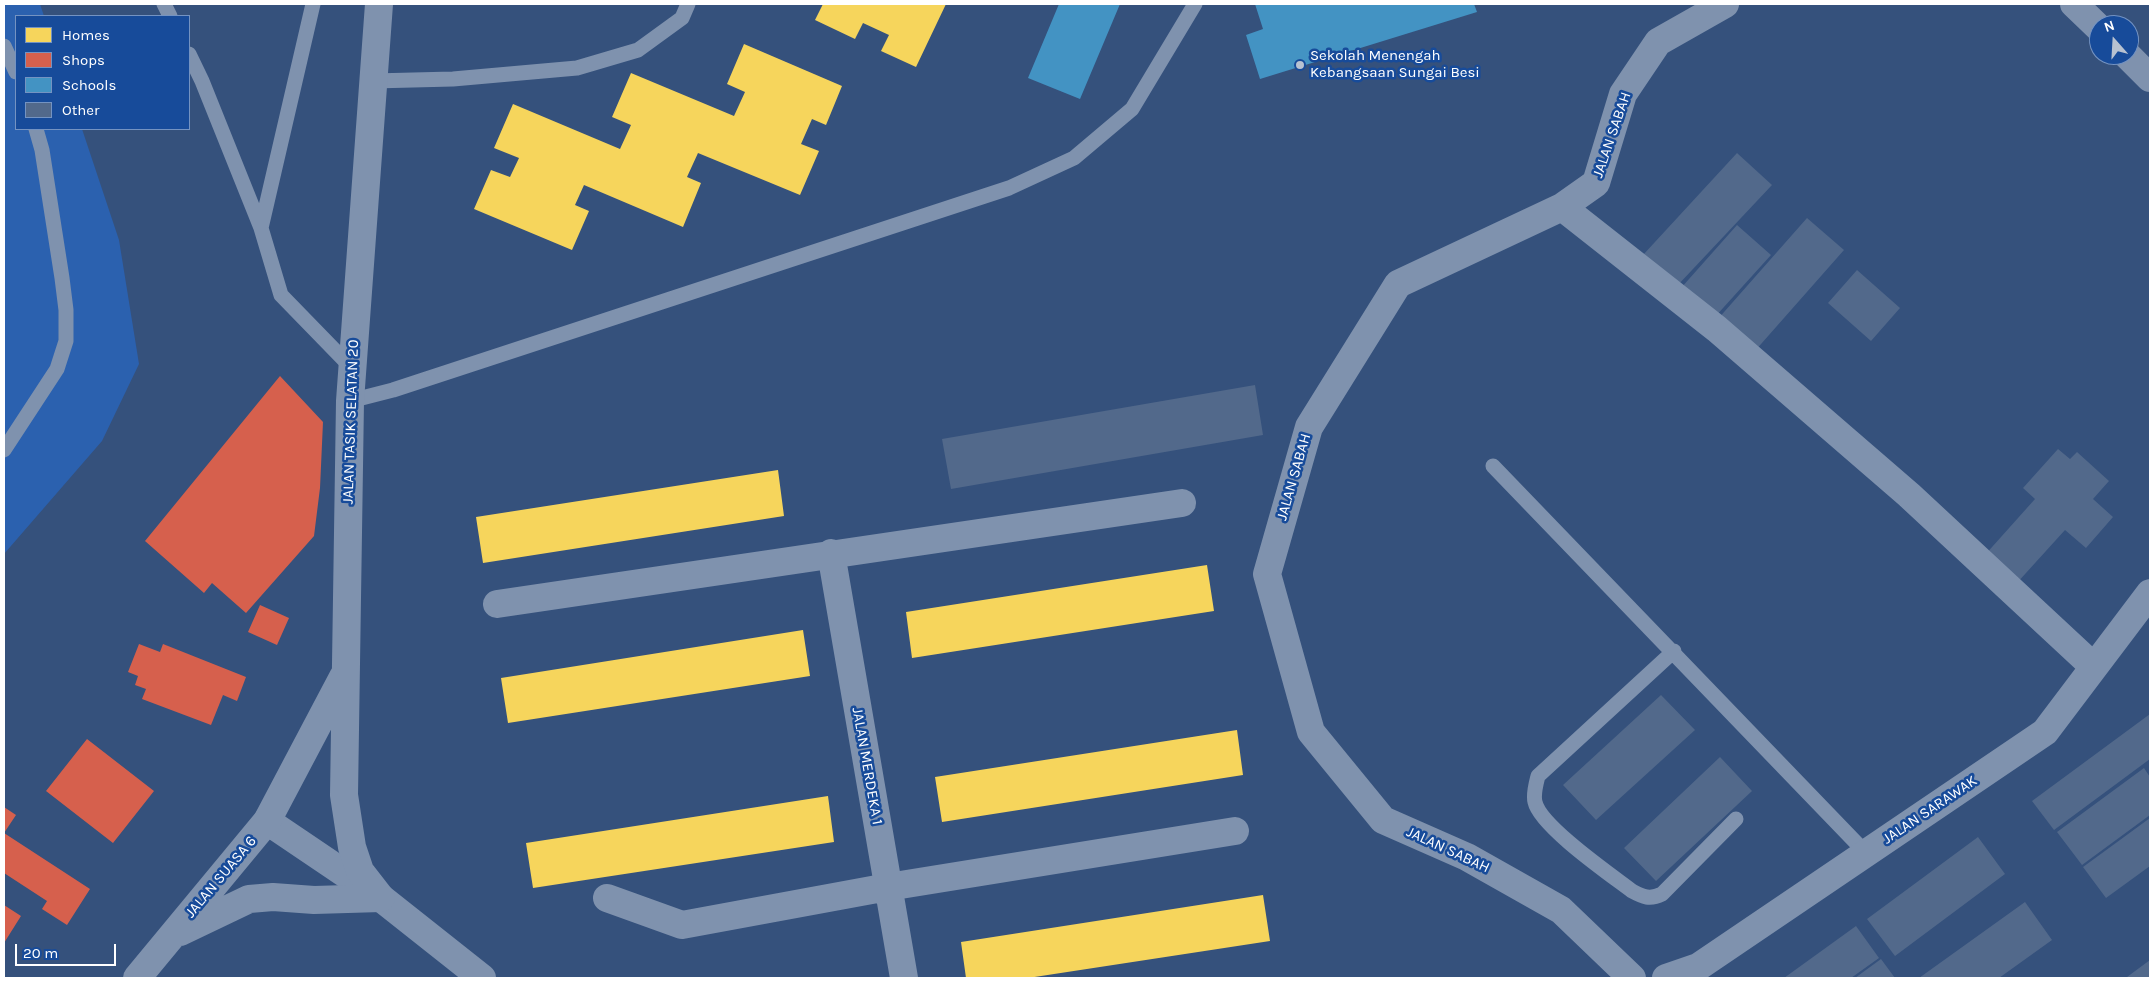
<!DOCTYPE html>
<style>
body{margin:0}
#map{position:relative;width:2154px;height:982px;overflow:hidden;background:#35517c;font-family:Karla,sans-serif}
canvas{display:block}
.frame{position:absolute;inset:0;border:5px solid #fff;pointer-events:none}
.legend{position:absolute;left:15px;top:15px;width:175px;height:115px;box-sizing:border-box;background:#174b9a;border:1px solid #7493c2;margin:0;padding:6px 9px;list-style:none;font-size:15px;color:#fff}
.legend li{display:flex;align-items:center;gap:10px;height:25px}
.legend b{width:25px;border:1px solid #7493c2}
.north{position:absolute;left:2089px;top:15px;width:50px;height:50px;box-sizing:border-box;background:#174b9a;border:1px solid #7493c2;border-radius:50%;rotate:341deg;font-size:14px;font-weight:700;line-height:20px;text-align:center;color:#fff}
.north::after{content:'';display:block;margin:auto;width:18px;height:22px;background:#b8c2d1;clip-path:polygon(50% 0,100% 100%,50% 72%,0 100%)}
.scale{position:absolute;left:15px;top:944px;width:101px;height:22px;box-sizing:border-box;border:2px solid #fff;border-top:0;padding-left:6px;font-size:15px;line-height:18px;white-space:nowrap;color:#fff;-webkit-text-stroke:4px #174b9a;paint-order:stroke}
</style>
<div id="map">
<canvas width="2154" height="982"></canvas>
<div class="frame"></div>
<ul class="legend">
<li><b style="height:14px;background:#f6d55c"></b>Homes</li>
<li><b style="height:14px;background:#d6604d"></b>Shops</li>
<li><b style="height:14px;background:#4393c3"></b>Schools</li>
<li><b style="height:14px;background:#52698b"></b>Other</li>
</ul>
<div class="north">N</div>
<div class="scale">20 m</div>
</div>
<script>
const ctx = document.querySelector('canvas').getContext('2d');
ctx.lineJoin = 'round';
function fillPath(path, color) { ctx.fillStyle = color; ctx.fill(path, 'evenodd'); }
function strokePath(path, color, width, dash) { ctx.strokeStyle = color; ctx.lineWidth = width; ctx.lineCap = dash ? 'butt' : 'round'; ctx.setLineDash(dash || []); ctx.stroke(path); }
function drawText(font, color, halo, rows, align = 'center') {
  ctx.font = font + ' Karla,sans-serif'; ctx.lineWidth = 5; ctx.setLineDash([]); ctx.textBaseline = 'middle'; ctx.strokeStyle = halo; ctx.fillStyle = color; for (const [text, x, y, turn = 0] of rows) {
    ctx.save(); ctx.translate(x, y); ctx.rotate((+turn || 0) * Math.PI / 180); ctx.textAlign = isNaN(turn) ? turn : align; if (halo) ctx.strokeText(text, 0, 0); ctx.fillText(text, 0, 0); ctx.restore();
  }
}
fillPath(new Path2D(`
 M4 4H40L44 16H16V129H82L119 240 139 364 102 441 4 554Z`), '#2b61af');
fillPath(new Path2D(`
 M823 4H946L916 67 881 51 889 35 863 23 855 39 815 20Z
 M744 44 842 86 826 125 812 119 801 144 819 151 800 195 698 153 687 177 701 183 683 227 584 185 575 205 589 211 572 250 474 209 491 170 510 177 519 158 494 148 513 104 620 149 631 125 612 117 631 73 734 116 745 92 727 84Z
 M778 470 784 516 483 563 476 517Z
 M1207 565 1214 611 912 658 906 612Z
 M803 630 810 676 508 723 501 678Z
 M1237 730 1243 775 942 822 935 777Z
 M828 796 834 842 533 888 526 843Z
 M1263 895 1270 941 1028 978H966L961 942Z`), '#f6d55c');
fillPath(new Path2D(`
 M280 376 323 422 320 488 314 536 246 613 212 583 204 593 145 541Z
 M260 605 289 618 277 645 248 632Z
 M139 644 160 652 163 644 246 677 237 701 223 695 211 725 142 699 146 689 135 685 138 676 128 672Z
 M87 739 154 791 113 843 46 791Z
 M4 807 16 815 4 833 90 889 67 925 42 909 47 901 4 873Z
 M4 905 21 916 4 943Z`), '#d6604d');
fillPath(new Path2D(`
 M1059 4H1120L1080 99 1028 78Z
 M1255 4H1474L1477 12 1260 79 1246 35 1263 29Z`), '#4393c3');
fillPath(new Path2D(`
 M1737 153 1772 185 1677 286 1643 255Z
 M1807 218 1844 250 1754 352 1717 320Z
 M1737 225 1771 255 1714 318 1681 288Z
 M1857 270 1900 308 1871 341 1828 303Z
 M1255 385 1263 435 951 489 942 439Z
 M2058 449 2070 459 2077 452 2109 481 2093 499 2113 517 2086 548 2065 530 2016 584 1984 556 2035 499 2023 488Z
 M1661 695 1695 730 1596 820 1563 785Z
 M2150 714V759L2054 830 2032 801Z
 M1720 757 1752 791 1656 881 1624 848Z
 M2144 768 2150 777V815L2082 865 2057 832Z
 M2150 818V866L2106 898 2083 867Z
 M1978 837 2005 874 1895 956 1867 919Z
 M2025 902 2052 940 1999 978H1919Z
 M1856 926 1879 958 1851 978H1784Z
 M1881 959 1895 978H1855Z
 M2150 960V978H2128L2127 977Z`), '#52698b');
strokePath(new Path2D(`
 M164 4 170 16
 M4 46 16 72
 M189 54 202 81 261 228 281 295 352 368
 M373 81 453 79 577 68 638 50 682 18 688 4
 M261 228 313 4
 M350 401 393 390 1009 188 1074 158 1132 109 1195 4
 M4 450 57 369 66 341V310L62 278 42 150 36 129
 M1493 466 1866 853
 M1674 651 1538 776C1536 784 1533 794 1535 802 1540 826 1611 875 1632 891 1643 897 1650 900 1662 894L1736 819`), '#7f92ae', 15);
strokePath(new Path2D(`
 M2074 4 2099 28
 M2127 55 2150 78
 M1562 207 1717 329 1909 495 2094 667
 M831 553 904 978
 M497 604 1182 503
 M267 821 381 898 482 978
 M607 898 682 925 888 887 1235 831
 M1632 978 1561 910 1467 857 1383 820 1311 732 1267 574 1309 427 1398 284 1562 207 1596 183 1623 94 1658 42 1725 4
 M1666 978 1698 967 2045 732 2150 593`), '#7f92ae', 28);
strokePath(new Path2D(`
 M379 4 350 401 344 795 352 847 360 871 381 898
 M180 932 249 899 273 897 314 900 381 898
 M137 978 267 821 343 677`), '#7f92ae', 28);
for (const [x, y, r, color] of [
 [1300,65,5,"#b8c2d1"]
]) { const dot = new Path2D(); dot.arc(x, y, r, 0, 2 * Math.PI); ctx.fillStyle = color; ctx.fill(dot); strokePath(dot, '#174b9a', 2); }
drawText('15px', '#fff', '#174b9a', [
 ["Sekolah Menengah",1310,56],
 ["Kebangsaan Sungai Besi",1310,73]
], 'left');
drawText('15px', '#fff', '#174b9a', [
 ["JALAN SABAH",1612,135,-71],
 ["JALAN TASIK SELATAN 20",351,422,-88],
 ["JALAN SABAH",1294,477,-74],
 ["JALAN MERDEKA 1",867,766,80],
 ["JALAN SARAWAK",1930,810,-34],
 ["JALAN SABAH",1448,850,25],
 ["JALAN SUASA 6",221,877,-50]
]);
</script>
